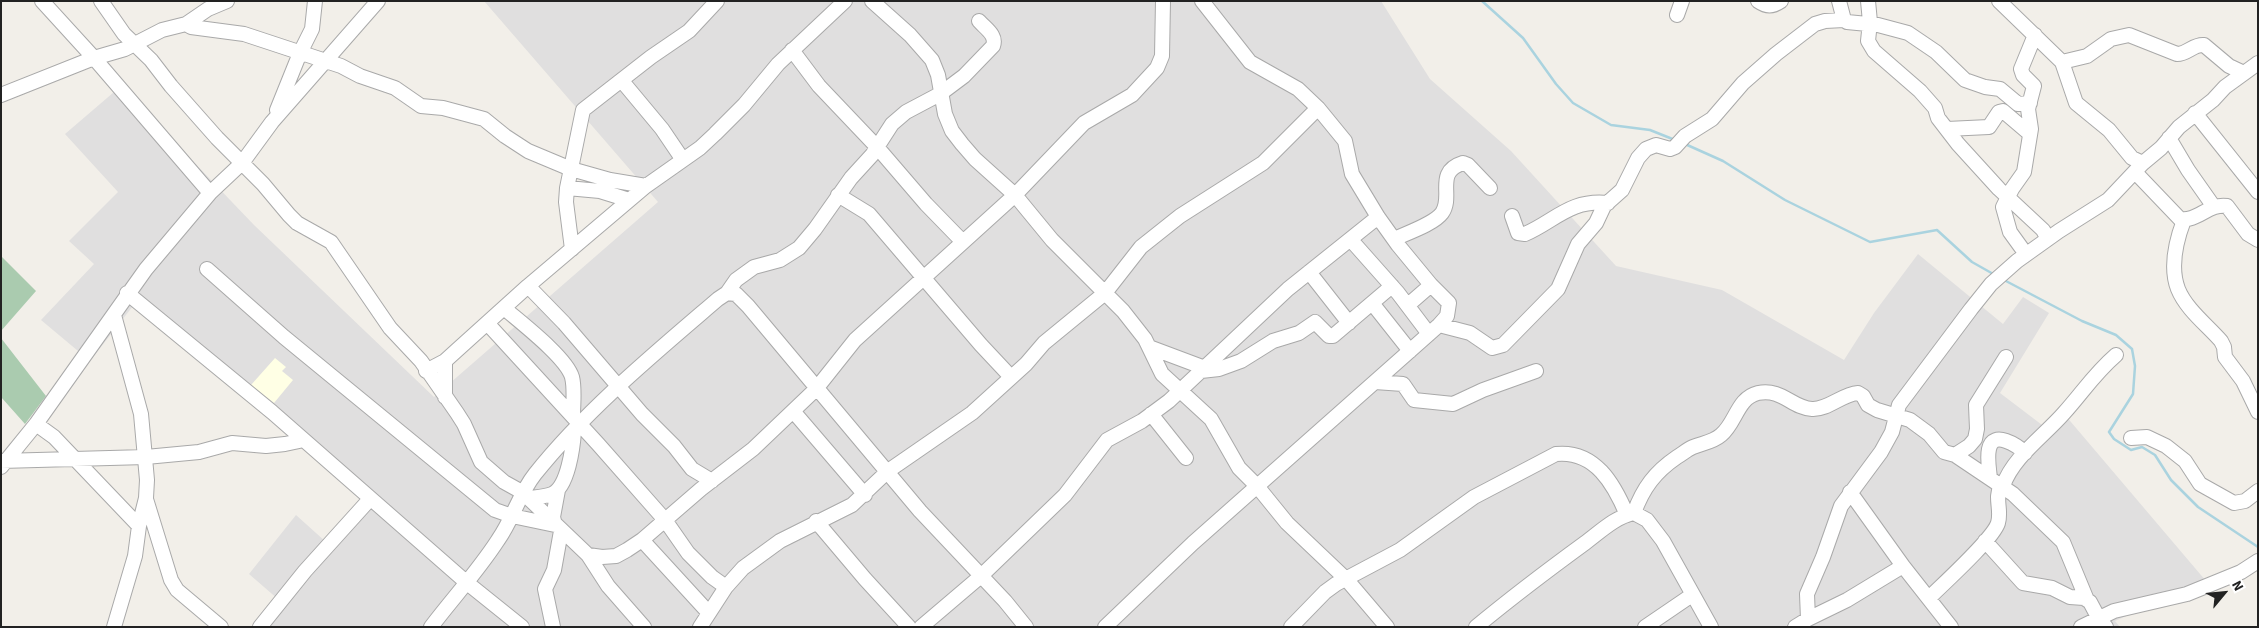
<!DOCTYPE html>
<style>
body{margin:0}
#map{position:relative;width:2259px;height:628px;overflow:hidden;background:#f2efe9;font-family:"Source Sans 3",sans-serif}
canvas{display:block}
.frame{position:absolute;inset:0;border:2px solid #222;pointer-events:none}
.north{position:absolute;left:2199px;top:568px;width:50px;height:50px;-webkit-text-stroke:4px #fff;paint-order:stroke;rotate:62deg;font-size:14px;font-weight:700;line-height:20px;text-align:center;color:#222}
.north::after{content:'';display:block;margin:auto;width:18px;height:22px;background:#222;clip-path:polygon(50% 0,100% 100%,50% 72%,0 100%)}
</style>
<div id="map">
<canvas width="2259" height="628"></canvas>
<div class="frame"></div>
<div class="north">N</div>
</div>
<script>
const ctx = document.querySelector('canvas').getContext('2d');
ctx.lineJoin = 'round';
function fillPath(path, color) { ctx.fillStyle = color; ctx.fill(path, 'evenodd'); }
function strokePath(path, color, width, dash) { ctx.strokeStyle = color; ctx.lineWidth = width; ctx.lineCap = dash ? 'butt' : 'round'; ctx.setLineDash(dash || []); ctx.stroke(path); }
fillPath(new Path2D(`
 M484 1H1381L1430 79 1511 151 1616 266 1722 290 1844 360 1874 313 1918 254 2003 324 2023 297 2049 313 2000 393 2050 431 2065 415 2206 581 2115 621 2120 627H257L279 600 249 574 296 515 326 542 364 496 133 306 90 361 41 320 94 264 69 241 118 192 65 134 121 86 254 225 434 397 658 202Z`), '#e0dfdf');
fillPath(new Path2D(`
 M275 358 286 367 282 371 293 380 274 403 251 385Z`), '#ffffe5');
fillPath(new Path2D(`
 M1 256 36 291 1 331Z
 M1 338 46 396 25 424 1 397Z`), '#aacbaf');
strokePath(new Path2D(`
 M1482 1 1523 38 1556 84 1573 103 1611 125 1650 130 1675 140
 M1685 144 1723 161 1785 200 1870 242 1937 230 1972 262 1995 275
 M2004 280 2082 321 2116 335 2132 349 2135 366 2133 394 2109 432 2114 439 2131 450 2142 447 2155 455 2171 480 2198 507 2258 547`), '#aad3df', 2.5);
const minor = new Path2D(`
 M42 1 94 58 210 193
 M101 1 124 34 151 60 171 86 217 138 263 184 289 215 297 223 331 242 390 328 421 361 457 413 464 424 481 462 504 482 522 492 588 555 608 586 644 627
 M872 1 910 35 932 60 938 75 945 114 952 131 962 144 975 159 1015 195 1052 240 1123 311 1145 339 1162 374 1211 419 1239 468 1257 486 1287 523 1347 580 1387 627
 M1758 1C1767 7 1772 7 1781 1
 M1839 1 1844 20 1847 22 1878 25 1908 33 1936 52 1965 80 1985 87 2000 89 2018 104 2030 103
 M1868 1 1870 22 1868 41 1874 51 1920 91 1935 108 1938 118 1958 144 1999 189 2043 230 2048 239
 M1999 1 2062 62 2076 103 2109 130 2132 158 2143 163
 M1677 15 1682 1
 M186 24 191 27 244 34 341 66 360 76 395 88 421 106 443 108 484 119 505 136 528 151 571 169 610 180 646 186
 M792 50 819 86 877 147 926 204 963 242
 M2062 62 2087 56 2111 39 2129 35 2177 54C2188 54 2193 44 2204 45L2229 66 2244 73
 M622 81 662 129 683 160
 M1 95 94 58 125 49 162 30 186 24 208 9 227 1
 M277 110 300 53 312 29 315 1
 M2195 113 2258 192
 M1947 129 1989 127 1999 112 2003 111 2030 134
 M2169 138 2188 170 2214 207
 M2135 172 2180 219C2197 222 2209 203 2227 206L2248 234 2258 240
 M567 188 600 191 629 200
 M838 195 869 214 981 345 1011 377
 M1512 216 1518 233 1525 234C1555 221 1570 199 1608 203
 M2184 220C2176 241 2170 268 2178 289 2186 309 2207 325 2221 341L2224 347 2225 357 2243 381 2258 412
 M1394 239C1407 233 1434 224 1442 213 1454 196 1434 172 1463 163L1468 165 1490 188
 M1351 240 1398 293 1429 334
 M572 249 566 202 567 188 583 110 651 57 689 31 717 1
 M2024 256 2023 250 2010 232 2003 207 2012 189 2024 172 2031 129 2028 109 2034 86 2023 75 2021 69 2035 35
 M207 269 284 337 495 510 512 516 555 525 553 517 558 490
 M1309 272 1349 323
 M528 286 564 323 642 414 674 446 692 469 712 481
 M127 293 272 412 466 582 522 627
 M727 293 736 280 754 267 780 260 799 248 815 229 851 178 872 155 892 124 906 112 940 94 964 76 993 46C997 35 986 29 979 21
 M1372 303 1410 351
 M1408 305 1431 285
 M504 308C520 322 566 357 572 377 575 389 573 404 573 416
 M114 315 141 414 147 480 146 498 139 526 135 556 114 627
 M487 323 598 444 665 520 688 553 712 577 726 587
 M1439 325 1470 333 1492 348 1503 345 1558 289 1578 244 1596 223 1604 206 1622 190 1638 158 1646 149 1656 145 1670 149 1675 147 1685 136 1712 119 1743 83 1776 54 1815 24 1825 21 1844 20
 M1149 347 1205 368
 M445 361V397
 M426 371 445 361 456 351 528 286 646 186 700 148 715 134 744 105 778 64 845 1
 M1201 371 1219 369 1241 361 1273 341 1299 333 1315 322 1329 336H1333L1392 286
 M1375 382 1403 384 1414 400 1453 404 1483 390 1536 371
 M793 411 865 495
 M1151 414 1186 458
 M36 424 54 437 139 526
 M2131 438 2147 437 2166 446 2185 461 2200 484 2234 503 2245 501 2258 491
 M1955 455 1969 446 1975 439 1977 429 1976 405 2006 357
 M1 461 146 457 199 452 232 443 266 446 285 444 304 440
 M1 467 36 424 146 269 210 193 242 163 272 122 378 1
 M1990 478C1989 469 1987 458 1989 449 1993 429 2018 446 2025 453
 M2003 486C2013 457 2044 436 2064 413 2083 392 2094 374 2116 355
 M1850 492 1903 566 1951 627
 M528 498C536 497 545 497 552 494 568 487 573 447 574 431
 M146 499 171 580 177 590 221 627
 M1634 513C1643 488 1655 472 1677 457 1682 454 1688 449 1693 447 1703 443 1713 442 1721 435 1736 423 1737 398 1758 393 1782 388 1792 408 1812 409 1828 410 1842 394 1858 393L1863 396 1868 405 1877 410 1910 420 1929 434 1944 452 1955 455 2013 494 2063 542 2087 600
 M816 521 865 579 909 627
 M642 540 708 612
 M1985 541 2023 583 2052 588 2070 597 2084 598 2090 602 2098 617 2106 627
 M588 555 602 557 616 556 627 550 642 540 701 489 753 449 816 389 855 340 1015 195 1084 123 1132 95 1157 68 1162 56 1163 1
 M1929 598C1943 584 1993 539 1998 523 2002 510 1994 498 2001 485
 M1808 619 1807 594 1823 557 1841 506 1881 452 1892 432 1899 405 1971 309 1991 284 2017 261 2059 231 2108 200 2143 163 2161 148 2179 127 2213 100 2225 87 2258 63
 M260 627 305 571 370 499
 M431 627C453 598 478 571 498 540 513 519 519 494 535 474 586 410 655 353 718 299L727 293 736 294 748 306 920 511 1005 601 1026 627
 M553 627 545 589 554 570 561 531
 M700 627 726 587 743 568 780 541 852 505 888 471 972 413 1026 364 1044 343 1105 293 1141 247 1180 216 1263 163 1318 108
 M921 627 981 576 1065 495 1107 440 1142 421 1169 401 1288 289 1378 217
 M1105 627 1193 543 1439 325 1447 316 1449 303 1431 285 1398 245 1378 217 1352 174 1345 141 1318 108 1298 89 1250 62 1202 1
 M1291 627 1325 592 1336 584 1400 550 1474 497 1556 454C1595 450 1614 484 1627 515
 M1476 627C1511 598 1548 570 1585 543 1600 532 1615 517 1634 513L1647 520 1663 541 1711 627
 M1645 627 1692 595
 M1795 627 1808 619 1847 600 1903 566
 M2081 627 2114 611 2187 594 2241 572 2258 561`);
strokePath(minor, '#a9a9a9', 16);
strokePath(minor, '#fff', 14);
</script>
